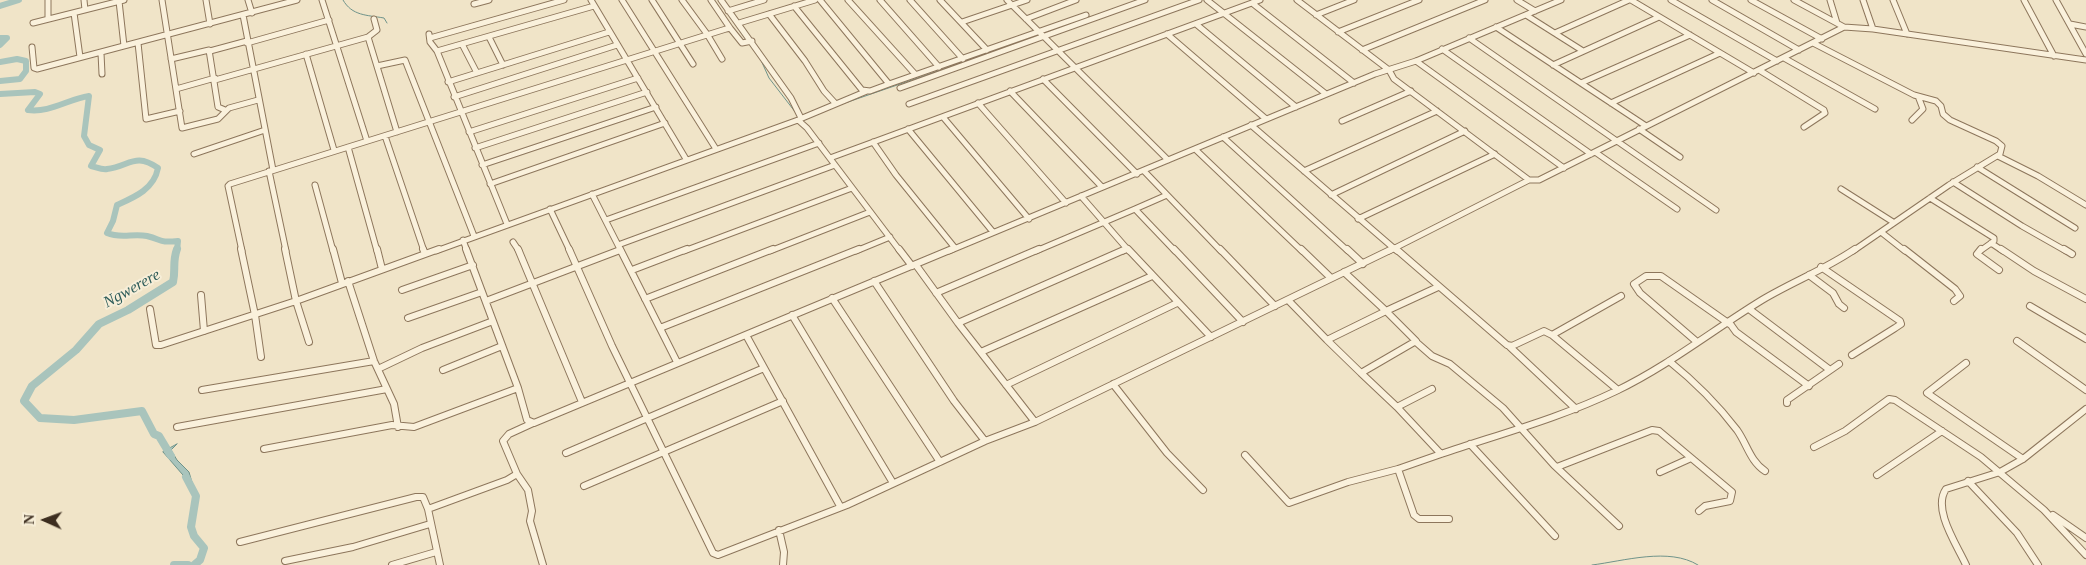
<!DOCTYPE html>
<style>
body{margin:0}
#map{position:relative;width:2086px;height:565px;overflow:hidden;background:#f0e4c8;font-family:Georgia,serif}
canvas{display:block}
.north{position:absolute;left:20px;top:495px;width:50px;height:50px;-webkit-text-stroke:4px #f7eed8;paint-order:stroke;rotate:272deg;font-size:14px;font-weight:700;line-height:20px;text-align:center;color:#3d2e20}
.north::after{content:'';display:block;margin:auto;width:18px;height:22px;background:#3d2e20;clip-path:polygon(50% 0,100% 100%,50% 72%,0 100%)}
</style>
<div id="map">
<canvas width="2086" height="565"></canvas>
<div class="north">N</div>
</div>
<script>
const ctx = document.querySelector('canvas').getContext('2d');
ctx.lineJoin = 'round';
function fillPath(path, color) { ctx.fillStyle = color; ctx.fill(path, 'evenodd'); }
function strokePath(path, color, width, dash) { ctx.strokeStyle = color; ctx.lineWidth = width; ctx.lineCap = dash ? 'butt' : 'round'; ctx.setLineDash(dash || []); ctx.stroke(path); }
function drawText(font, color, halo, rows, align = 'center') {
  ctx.font = font + ' Georgia,serif'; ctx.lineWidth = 4; ctx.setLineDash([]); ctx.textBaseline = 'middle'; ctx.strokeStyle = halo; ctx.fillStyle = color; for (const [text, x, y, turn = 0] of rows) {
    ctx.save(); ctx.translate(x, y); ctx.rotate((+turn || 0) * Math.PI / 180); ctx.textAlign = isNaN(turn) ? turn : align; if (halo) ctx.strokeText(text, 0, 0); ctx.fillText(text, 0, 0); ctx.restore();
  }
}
const water = new Path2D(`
 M177 444 171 450 177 460 189 472 196 496 189 482 163 452Z`);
fillPath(water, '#a9c4bc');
strokePath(water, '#6f938a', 1);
strokePath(new Path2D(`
 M343 0C352 16 367 15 384 18L387 23
 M760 58 769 78 796 113
 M842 104 999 50
 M1592 565C1624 561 1669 547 1698 565`), '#6f938a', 1);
strokePath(new Path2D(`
 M0 6 19 0
 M0 38H7L0 45
 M0 62 17 59 26 61V71L20 79 0 81
 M0 94 35 92 40 94 28 110C50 113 68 99 89 96L84 136 89 145 100 150 91 166C96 167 102 170 107 169 130 166 135 152 158 168 154 189 135 197 117 205L113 221 107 233C121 239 133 233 147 236 163 240 159 243 178 241L177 251`), '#a9c4bc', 6);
strokePath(new Path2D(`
 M171 456 159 436 154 434 142 411 74 420 40 418 24 401 32 386 76 350 99 324 128 310 173 282C176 269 172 263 177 249
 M186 477 196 496 191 527 194 536 204 548 200 560 194 565
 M174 565H188`), '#a9c4bc', 8);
const minorFar1 = new Path2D(`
 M48 0V19
 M84 0 85 10
 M162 0 182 128 218 119 229 108 258 100
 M206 0 210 24
 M248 0 252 13
 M322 0 367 141
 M591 0 686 159
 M622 0 716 149
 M652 0 693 64
 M682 0 707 34 722 59
 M711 0 730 28
 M721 0 791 98 801 118
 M820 0 889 84 1086 15
 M848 0 915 74
 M880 0 939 67
 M910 0 963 59
 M940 0 987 50
 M1007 0 1168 160
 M1207 0 1326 94
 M1297 0 1389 70 1394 79 1529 180
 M1517 0 1535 11
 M1631 0 1754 73
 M1671 0 1777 61
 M1712 0 1799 50
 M1751 0 1822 39
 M1794 0 1844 27
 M1830 0 1837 23
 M1863 0 1873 29
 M1893 0 1907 34
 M2024 0 2054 56
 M2056 0 2086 54
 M119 1 124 46
 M1252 3 1354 83
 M474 4 489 0
 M794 6 862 90 870 91 889 84
 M728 11 764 0
 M74 13 80 57
 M769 14 805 61 824 91 835 103
 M243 15 273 170
 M1316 15 1354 0
 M1526 15 1583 51
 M1026 19 1076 0
 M962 22 1027 0
 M33 23 124 0
 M739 23 815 0
 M1196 24 1296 107
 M2070 24 2086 27
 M1496 27 1646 126
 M1338 32 1419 0
 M1555 33 1629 0
 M429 34 430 42 437 51 507 224
 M1167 34 1266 119
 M368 37 377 30 374 19
 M489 37 503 65
 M430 38 564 0
 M1469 38 1716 210
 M138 43 146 119 180 111
 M247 43 329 20
 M1813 43 1914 95 1936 101 1941 106 1943 114 1950 120 1996 141 2002 146 2000 154 1949 185 1853 251
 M462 44 477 73
 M32 47 34 68 37 69 297 0
 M1442 49 1591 154
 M1362 50 1485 0
 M210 51 247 41
 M437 51 594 6
 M101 53 102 74
 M306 54 334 150
 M1784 58 1875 109
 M171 59 209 50 218 107 225 110
 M1416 61 1564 168
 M1553 65 1659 17
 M377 66 405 60 474 236
 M1759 70 1824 110 1825 113 1804 127
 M1043 79 1137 174
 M215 80 368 37 397 132
 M448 82 609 32
 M1581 83 1690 35
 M900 88 1145 0
 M176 89 215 78
 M1010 91 1102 187
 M454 97 617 45
 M978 103 1066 203
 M1611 103 1720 53
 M909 104 1199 0
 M943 117 1029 219
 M800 119 867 91
 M1912 120 1923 109 1918 96
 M1342 121 1411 91
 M1251 125 1397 251
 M908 129 993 232
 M1639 129 1680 157
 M469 132 638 78
 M385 136 424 251
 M1223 137 1348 251
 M873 142 896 175 955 248
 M348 147 377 251
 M475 148 647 92
 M1195 149 1302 251
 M1595 152 1677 209
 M194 154 265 130
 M1998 156 2038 176 2086 205
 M830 158 1260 0
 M482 165 656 107
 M1977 167 2075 228
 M269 171 286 251
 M1144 171 1221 251
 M1304 171 1437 111
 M1953 182 2022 226 2066 251
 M490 184 665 123
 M315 185 333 251
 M1841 189 1893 222
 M592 194 621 251
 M1167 195 1135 209 1175 251
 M1331 195 1465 131
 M1081 196 1129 251
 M1930 198 1994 238V241L1980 251
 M550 209 570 251
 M1358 219 1495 154
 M606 220 819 143
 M1881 232 1905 251
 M463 240 467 251
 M513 242 519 251
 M1991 243 2003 251
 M618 245 835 165
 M242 251 228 186 230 184 726 29 730 28 742 43 752 41
 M436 251 798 120 807 128 900 251
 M684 251 852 188
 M770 251 870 212
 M856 251 890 237
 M949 251 1375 74 1416 61 1561 0
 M1036 251 1135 209
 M1123 251 1127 249
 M1389 251 1529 180H1539L1844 27 1873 29 2086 60`);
const minor = new Path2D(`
 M241 249 255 315 261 357
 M285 249 296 301 309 342
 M333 249 342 283
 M377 249 382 269
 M423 249 425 254
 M466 249 518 388 527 420 534 423 952 249
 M518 249 582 402
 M569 249 612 346 713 553 718 555 847 505 985 441 1035 422 1392 249
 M620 249 677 362
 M899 249 912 266
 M1128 249 1211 337
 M1174 249 1243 322
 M1220 249 1275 306
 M1301 249 1331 278
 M1347 249 1363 264
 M1396 249 1507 345 1512 346 1544 331 1552 335 1621 296
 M1904 249 1955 289 1960 296 1954 301
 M1981 249 1977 254 1999 270
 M2001 249 2034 271 2086 299
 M2064 249 2072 254
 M916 265 958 323 1035 422
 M1821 267 1900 321 1901 324 1895 328 1852 355
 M632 270 687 249
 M1809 275 1833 293 1839 304 1844 308
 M348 281 374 361 394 404 398 427
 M874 281 954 401 985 441
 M1438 287 1386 311 1416 341 1361 373 1397 407 1441 454 1398 469 1414 515 1419 519H1449
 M402 290 473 265
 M936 293 1039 249
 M201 295 204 331
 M832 298 940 462
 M645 299 773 249
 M1288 300 1327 340 1386 311 1344 272
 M486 301 620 250
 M2030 306 2086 339
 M150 309 156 345H161L296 301 439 249
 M1749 309 1830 370
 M792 315 893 483
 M408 318 482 292
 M958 323 1126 249
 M660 328 859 249
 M746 335 840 506
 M1552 335 1618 390
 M1327 340 1361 373
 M2017 341 2086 390
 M1416 342 1432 356 1450 364 1503 408 1554 465 1619 526
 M1697 342 1640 293 1634 284 1646 276H1661L1731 325 1736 332 1809 386
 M1509 346 1576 409
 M981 352 1152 276
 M1669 361C1694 381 1718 405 1737 430 1747 444 1750 461 1765 471
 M1966 363 1927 393 2023 459
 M378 369 422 348 493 321
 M443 370 502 346
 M1113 384 1167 453 1203 490
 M1006 385 1177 303
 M202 390 374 361
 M1787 403V400L1839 364
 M1397 407 1432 389
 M177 427 387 389
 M1470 444 1555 536
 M1814 447 1845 431 1889 399 1895 400 1981 457 2044 510 2086 555
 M264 449 392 425 414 427 518 388
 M566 453 764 368
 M1441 454C1500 434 1560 418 1616 391 1668 366 1713 330 1762 300 1792 282 1826 269 1855 249
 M1245 455 1289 503 1348 482 1398 469
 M1557 467 1652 430 1659 431 1732 492 1730 501 1705 506 1699 511
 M1660 472 1691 458
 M517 474 528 490 532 511 530 521 543 565
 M1877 475 1942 431
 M1968 481 2017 533 2038 565
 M584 486 783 401
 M2053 515 2086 538
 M779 530 784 552 783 565
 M240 542 416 497H423L428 509
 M285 561 353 547 430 524
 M392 565 436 552
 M440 565 428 509 507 480 517 474 503 441 509 434 533 423
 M1966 565C1957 545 1932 509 1946 489L2000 472 2023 459 2086 409`);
strokePath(minorFar1, '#8d765c', 7);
strokePath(minor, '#8d765c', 8);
strokePath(minorFar1, '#faf1dc', 5);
strokePath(minor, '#faf1dc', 6);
drawText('italic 16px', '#2f5d5a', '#f7eed8', [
 ["Ngwerere",132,289,-29]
]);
</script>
